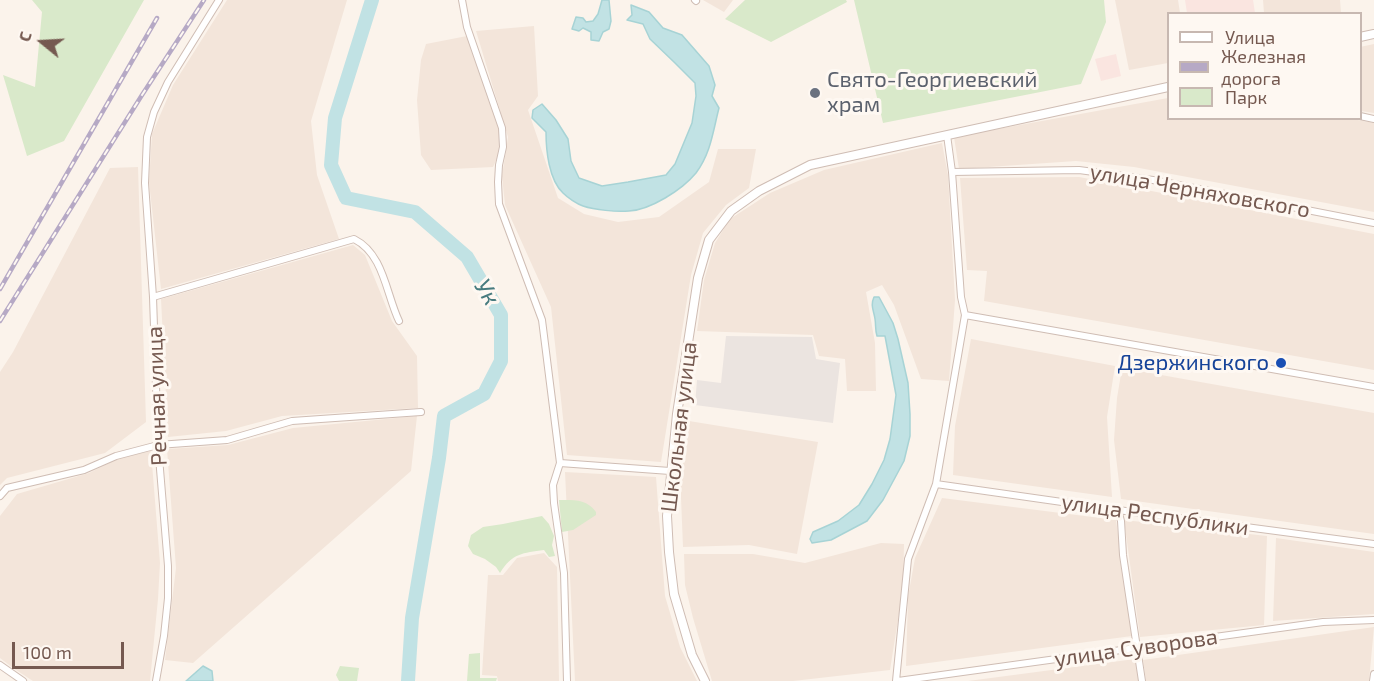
<!DOCTYPE html>
<meta charset="utf-8">
<style>
body{margin:0}
#map{position:relative;width:1374px;height:681px;overflow:hidden;background:#fbf3eb;font-family:"Exo 2",sans-serif}
canvas{display:block}
.legend{position:absolute;left:1167px;top:12px;width:195px;height:108px;box-sizing:border-box;background:#fef8f2;border:2px solid #c7b8b1;margin:0;padding:8px 10px;list-style:none;font-size:18px;color:#755950}
.legend li{display:flex;align-items:center;gap:12px;height:30px}
.legend b{width:30px;border:2px solid #c7b8b1}
.north{position:absolute;left:12px;top:12px;width:60px;height:60px;-webkit-text-stroke:4px #fef8f2;paint-order:stroke;rotate:288deg;font-size:16px;font-weight:700;line-height:24px;text-align:center;color:#755950}
.north::after{content:'';display:block;margin:auto;width:21px;height:27px;background:#755950;clip-path:polygon(50% 0,100% 100%,50% 72%,0 100%)}
.scale{position:absolute;left:12px;top:642px;width:112px;height:27px;box-sizing:border-box;border:3px solid #755950;border-top:0;padding-left:8px;font-size:18px;line-height:21px;white-space:nowrap;color:#755950;-webkit-text-stroke:4px #fef8f2;paint-order:stroke}
</style>
<div id="map">
<canvas width="1374" height="681"></canvas>
<ul class="legend">
<li><b style="height:8px;background:#fff"></b>Улица</li>
<li><b style="height:8px;background:#b6a9c5"></b>Железная дорога</li>
<li><b style="height:16px;background:#d9e9ca"></b>Парк</li>
</ul>
<div class="north">С</div>
<div class="scale">100 m</div>
</div>
<script>
const ctx = document.querySelector('canvas').getContext('2d');
ctx.lineJoin = 'round';
function fillPath(path, color) { ctx.fillStyle = color; ctx.fill(path, 'evenodd'); }
function strokePath(path, color, width, dash) { ctx.strokeStyle = color; ctx.lineWidth = width; ctx.lineCap = dash ? 'butt' : 'round'; ctx.setLineDash(dash || []); ctx.stroke(path); }
function drawText(font, color, halo, rows, align = 'center') {
  ctx.font = font + ' "Exo 2",sans-serif'; ctx.lineWidth = 6; ctx.setLineDash([]); ctx.textBaseline = 'middle'; ctx.strokeStyle = halo; ctx.fillStyle = color; for (const [text, x, y, turn = 0] of rows) {
    ctx.save(); ctx.translate(x, y); ctx.rotate((+turn || 0) * Math.PI / 180); ctx.textAlign = isNaN(turn) ? turn : align; if (halo) ctx.strokeText(text, 0, 0); ctx.fillText(text, 0, 0); ctx.restore();
  }
}
fillPath(new Path2D(`
 M227 0H347L311 121 317 175 339 239 161 289 149 182 152 134 173 85Z
 M703 0H733L724 12Z
 M1115 0H1178L1180 13 1168 14V63L1129 70Z
 M1263 0H1340L1341 13H1264Z
 M534 26 538 96 528 110 558 198 584 214 618 222 659 217 709 182 718 149H756L749 188 726 205 703 233 691 275 661 462 567 455 551 307 505 205 502 176 508 137 476 31Z
 M467 36 487 94 501 128 502 148 493 167 431 170 421 155 417 100 421 60 426 44Z
 M1374 44V113L1361 111 1360 47Z
 M1168 98V118H1347L1374 123V212L1134 167 1076 161 959 169 954 137Z
 M942 143 948 175 955 300 949 381 921 379 894 305 882 285 866 292 875 343 876 391H847L845 359 819 356 813 335 697 331 704 280 715 243 730 219 770 193 824 170Z
 M138 167 146 422 105 453 7 478 0 485V372L13 352 110 168Z
 M1079 177 1374 234V370L984 301 987 271 967 270 960 178Z
 M353 245 365 255 392 321 417 356 418 408 282 416 226 431 168 437 161 299Z
 M971 339 1115 366 1107 417 1112 497 953 475 955 426Z
 M1122 368 1374 413V534L1121 499 1114 440 1117 398Z
 M417 416 411 471 193 663 165 660 176 568 167 449 228 445 293 428Z
 M689 421 818 442 797 554 749 545 683 547 680 473Z
 M151 451 160 563 158 599 150 681H33L13 668 0 658V516L17 494 89 473 119 458Z
 M565 472 656 477 665 596 680 647 697 681H575Z
 M942 498 1116 520 1132 636 906 666 908 597 915 558Z
 M1124 520 1267 536 1264 625 1140 637Z
 M1276 538 1374 552V614L1273 621Z
 M881 543 904 544 903 588 890 670 793 681H712L693 618 685 585 684 554H753L805 563Z
 M544 553 557 567 559 681H498L497 676 482 675 488 575H503L517 558Z
 M1374 627 1369 681H1146L1143 660Z
 M1135 659 1139 681H968Z`), '#f3e5da');
fillPath(new Path2D(`
 M1185 0H1253L1255 13H1187Z
 M1116 54 1121 76 1101 81 1095 59Z`), '#fae5e0');
fillPath(new Path2D(`
 M726 336 812 337 816 359 840 363 833 423 695 405 697 380 721 383Z`), '#ebe4e0');
fillPath(new Path2D(`
 M32 0H144L64 141 27 156 3 75 35 87 42 12Z
 M745 0H846L847 2 771 42 725 19Z
 M854 0H1104L1106 22 1081 84 883 123Z
 M559 500C574 500 587 499 596 512V515L573 530 562 532Z
 M542 516 549 524 554 536 552 545 555 556 549 557 544 550C523 553 512 553 500 573L496 567 485 559 473 554 468 546 471 535 483 527 503 524Z
 M480 653V678H497L496 681H467L469 654Z
 M340 666 359 668 357 681H339L336 675Z`), '#d9e9ca');
const water = new Path2D(`
 M602 0H609L611 21 609 29 603 32 599 41 591 40V32L583 28 579 31 572 29 576 17 583 18 586 22 593 21 598 14Z
 M631 5 649 12 663 28 682 35 709 66 715 85 712 96 719 108C713 131 711 153 696 173 682 190 650 210 629 211 616 212 595 210 583 206 577 204 568 198 563 193 549 180 546 151 546 132L532 118 533 110 542 104 556 120 568 139 571 161 579 178 602 186 628 182 666 175 675 164 692 123 696 96 695 83 674 62 650 39 643 24 627 20 632 15Z
 M874 297H879L893 323 898 339 908 383 910 414V436L904 461 883 500 867 521 831 540 812 543 810 539 813 532 838 521 859 505 872 484 884 460 890 439 896 395 885 336H877C875 330 876 325 875 319 874 311 870 306 874 297Z
 M203 666 212 671 213 681H186Z`);
fillPath(water, '#c1e2e4');
strokePath(water, '#a7d3d5', 1.5);
strokePath(new Path2D(`
 M372 0 335 118 331 165 346 198 415 212 467 257 501 315V361L484 394 444 416 439 458 412 618 408 681`), '#c1e2e4', 14);
const minor = new Path2D(`
 M462 0 467 27 502 128 503 147 499 165 498 182 499 204 542 320 560 463 553 485 554 503 564 573 567 681
 M695 0 696 1
 M1360 116 1374 119
 M952 172 1079 170 1153 180 1374 223
 M153 297 354 239C384 254 386 294 399 321
 M965 315 1374 387
 M560 463 670 471
 M936 484 1118 510 1374 544
 M0 496 7 488 84 470 116 456 158 445 227 440 292 421 421 412
 M1118 510 1121 521 1123 555 1142 681
 M0 665 23 681
 M156 681 164 636 168 598V566L158 445 153 297 145 183 147 137 154 112 168 82 219 0
 M896 681 908 559 936 484 965 315 961 297 952 172 947 135
 M898 681 1323 622 1374 620
 M1373 681 1374 674`);
const tertiary = new Path2D(`
 M1360 37 1374 34
 M705 681 692 655 674 594 669 552 667 516 677 414 698 278 709 240 731 211 759 191 810 165 1168 87`);
strokePath(minor, '#cfbdb4', 8);
strokePath(tertiary, '#cfbdb4', 10);
strokePath(minor, '#fff', 6);
strokePath(tertiary, '#fff', 8);
const rail = new Path2D(`
 M0 289 157 18
 M0 321 142 95 204 0`);
strokePath(rail, '#b6a9c5', 4.5);
strokePath(rail, '#fef8f2', 2, [7]);
for (const [x, y, r, color] of [
 [815,93,6,"#6b7280"],
 [1281,363,6,"#1a4fb4"]
]) { const dot = new Path2D(); dot.arc(x, y, r, 0, 2 * Math.PI); ctx.fillStyle = color; ctx.fill(dot); strokePath(dot, '#fef8f2', 2); }
drawText('22px', '#5b616d', '#fef8f2', [
 ["Свято-Георгиевский",827,80],
 ["храм",827,105]
], 'left');
drawText('22px', '#755950', '#fef8f2', [
 ["улица Черняховского",1200,191,10],
 ["Речная улица",157,396,-92],
 ["Школьная улица",679,427,-83],
 ["улица Республики",1155,515,8],
 ["улица Суворова",1136,648,-8]
]);
drawText('22px', '#164399', '#fef8f2', [
 ["Дзержинского",1269,363]
], 'right');
drawText('italic 24px', '#477b7f', '#fef8f2', [
 ["Ук",487,292,59]
]);
</script>
